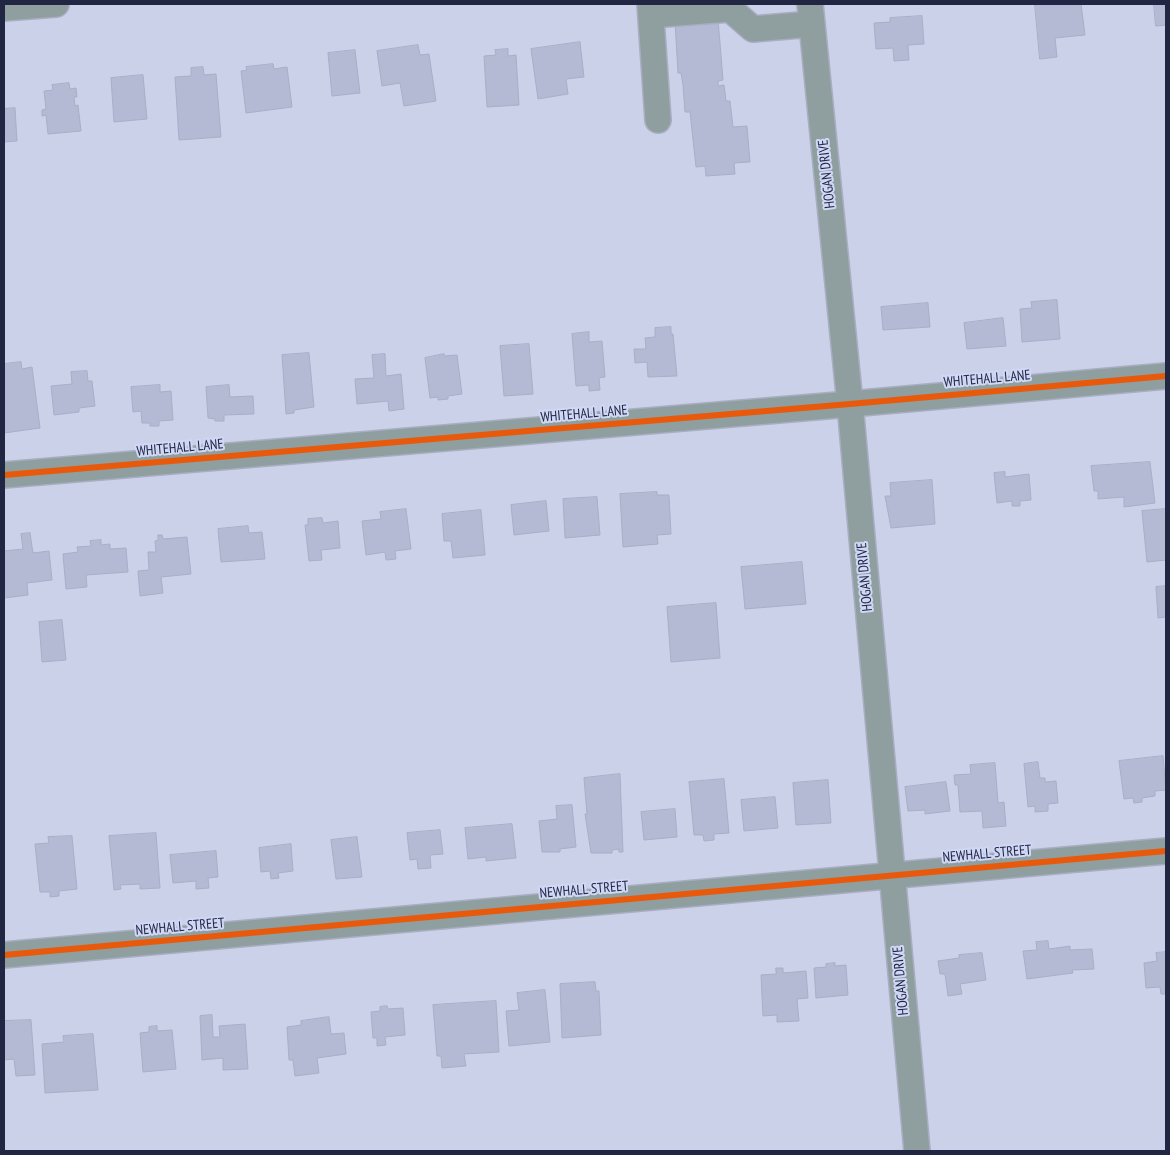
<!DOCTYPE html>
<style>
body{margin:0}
#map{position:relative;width:1170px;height:1155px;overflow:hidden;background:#cbd1e9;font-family:"PT Sans Narrow",sans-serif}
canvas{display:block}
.frame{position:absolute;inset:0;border:5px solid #212743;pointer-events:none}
</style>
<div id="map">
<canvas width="1170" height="1155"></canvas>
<div class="frame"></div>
</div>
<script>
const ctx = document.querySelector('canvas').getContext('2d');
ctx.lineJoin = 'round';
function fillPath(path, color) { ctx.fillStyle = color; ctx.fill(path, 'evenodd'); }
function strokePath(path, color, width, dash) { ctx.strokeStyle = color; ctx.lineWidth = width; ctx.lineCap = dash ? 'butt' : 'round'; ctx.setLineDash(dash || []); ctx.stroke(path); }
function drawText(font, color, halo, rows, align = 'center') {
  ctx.font = font + ' "PT Sans Narrow",sans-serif'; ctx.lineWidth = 4; ctx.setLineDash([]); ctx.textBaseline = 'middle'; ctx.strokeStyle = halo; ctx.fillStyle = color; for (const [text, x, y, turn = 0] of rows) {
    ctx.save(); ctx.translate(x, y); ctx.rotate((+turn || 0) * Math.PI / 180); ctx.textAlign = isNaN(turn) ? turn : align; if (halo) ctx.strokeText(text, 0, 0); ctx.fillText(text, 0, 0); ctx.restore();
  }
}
const building = new Path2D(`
 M1035 4H1081L1085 35 1055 38 1057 57 1040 59Z
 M1154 4H1166V25L1156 26Z
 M922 16 924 44 908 45 909 60 894 61 893 48 876 49 874 23 890 22V18Z
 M718 19 723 80 718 81V86L724 85 726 101H730L733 127 747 126 750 162 734 163 735 174 706 176 705 166 696 167 690 112H685L683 85 681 73H678L675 22Z
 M580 42 584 77 566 79 568 94 538 99 531 49Z
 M418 45 420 55 429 54 436 101 404 106 400 83 382 86 377 51Z
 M508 49V56L516 55 519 105 487 107 484 56 496 55 495 50Z
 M355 50 360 93 332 96 328 53Z
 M273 64 274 69 287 67 292 107 246 113 241 71 247 70 246 67Z
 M203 67 204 75 216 74 221 137 179 140 175 77 191 76V68Z
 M143 75 147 119 114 122 111 78Z
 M69 83 70 89 76 88 77 97H74L75 106 78 105 81 131 48 134 46 115 42 116V110L46 109 44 91 53 90 52 85Z
 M15 108 17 141 4 142V109Z
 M1057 300 1060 339 1022 342 1020 309 1032 308 1031 302Z
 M928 303 930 327 883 330 881 307Z
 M1003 318 1006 346 967 349 964 323Z
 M671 327V334H673L677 376 648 377 647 362 635 363 634 349H646L645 338 655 337V328Z
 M589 332V342L602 341 605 377 599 378 600 390 589 391V385L576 386 572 334Z
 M529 344 533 394 504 396 500 346Z
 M309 353 314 407 294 410V413L286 414 282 355Z
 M385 354 386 376 401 374 404 409 389 411 388 401 357 404 355 379 374 378 372 355Z
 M444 354V356L457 355 462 394 448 396V399L438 400V397L430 398 425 358Z
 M21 362 22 369 32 367 40 428 4 433V364Z
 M87 371 88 381H92L95 406 79 408V412L54 415 51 386 72 384 71 372Z
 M160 385V392L171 391 173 420 159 421V426H150V423H142L141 411 133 412 131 387Z
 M229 385 230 397 253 396 254 414 224 415V421H215V419L208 418 206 387Z
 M1150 462 1155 503 1124 507V497L1098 499V491H1094L1091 466Z
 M1005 472V477L1029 474 1031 500 1020 501V506H1012V501L997 503 994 473Z
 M932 480 935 524 891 528 885 496H891L890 483Z
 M657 492V495H669L671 534 657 535 658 544 623 547 620 494Z
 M597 497 600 535 565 538 563 499Z
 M546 501 549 531 514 535 511 505Z
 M406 509 411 549 395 551 396 559 386 560 385 552 366 555 362 521 381 519 380 512Z
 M1166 509V560L1147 562 1142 511Z
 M481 510 485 555 453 558 451 541H444L442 514Z
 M322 518 323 523 338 521 340 548 321 550 322 560 309 561 305 525H308V519Z
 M248 526 249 533 262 532 265 559 221 562 218 529Z
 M30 533 33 553 49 551 52 580 27 583 28 595 4 598V551L23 549 21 534Z
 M158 535H162L163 539 187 537 191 574 161 577 163 593 140 596 138 571 149 570 148 552H156L155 541 158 540Z
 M101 540V545L110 544V549L126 548 128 572 86 575 87 587 66 589 63 554 78 552 77 547 91 546 90 541Z
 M802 562 806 604 745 609 741 567Z
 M1166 586V617L1158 618 1156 587Z
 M716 603 720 658 671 662 667 607Z
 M62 620 66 660 42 662 39 622Z
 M1163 756 1166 790 1155 791V796L1142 798V802L1134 803 1133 798 1124 799 1119 761Z
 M1038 762 1040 778H1045V782L1056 781 1058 803 1048 804V811L1035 812V806L1028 807 1024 764Z
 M995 763 998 803 1004 802 1006 826 983 828 982 811 960 812 958 785H955L954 775 971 774 970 765Z
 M620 774 623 852H619V849L612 850V853H591L585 814H587L584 778Z
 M724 779 729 833 714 834V840L704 841 703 835H694L689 782Z
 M828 780 831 823 796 825 793 783Z
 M946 782 950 811 925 814V810L908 811 905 787Z
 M775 797 778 828 744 831 741 800Z
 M572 805 576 847 560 849V852H542L539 821 557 819 556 806Z
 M675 809 677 837 644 840 641 812Z
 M512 824 516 858 486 861V857L468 859 465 828Z
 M440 830 443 854 430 855 431 868 418 869 417 859 410 860 407 833Z
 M156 833 160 888 140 889V884L120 885 121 889 114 890 109 836Z
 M72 836 77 889 59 891V896L50 897V892H40L35 844 49 843 48 837Z
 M357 837 362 877 336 879 331 840Z
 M291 844 293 871 278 873 279 878 271 879 270 871 261 872 259 848Z
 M216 851 218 877 208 878 209 888 196 889V881L173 883 170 855Z
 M1048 941 1049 949 1070 946V950L1092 949 1094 969 1072 970 1073 973 1027 979 1023 951 1037 950 1036 942Z
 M1166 952V994H1161L1160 987 1146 988 1144 963 1157 961 1156 953Z
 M982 953 986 980 960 984 962 994 948 996 945 974H940L938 961 959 958V955Z
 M835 963V966L846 965 848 995 816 998 814 968 826 967V964Z
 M776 968H783V973L806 971 808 998 797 999 799 1021 777 1022V1015L763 1016 761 975 776 974Z
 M595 982 596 991H599L601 1035 562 1038 560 984Z
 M545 990 550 1042 509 1046 506 1011 519 1010 517 993Z
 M496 1001 499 1052 464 1054 466 1066 442 1068 441 1056H437L433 1005Z
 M387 1006 388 1009 403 1008 405 1035 385 1037 386 1045 377 1046V1038H373L371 1012 380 1011V1007Z
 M212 1015 213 1037H220L219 1026 245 1024 248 1069 223 1070V1058L202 1060 200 1016Z
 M329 1017 331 1034 344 1033 346 1054 317 1058 319 1073 295 1076 293 1060H289L287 1027 301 1025V1021Z
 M31 1020 35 1075 16 1076 14 1059 4 1060V1021Z
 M157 1026V1031L172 1030 176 1069 143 1072 140 1033 149 1032V1027Z
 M93 1034 98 1090 45 1093 42 1044 64 1042 63 1036Z`);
fillPath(building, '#b4bad3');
strokePath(building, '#a8aec6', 1);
const minor = new Path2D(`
 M650 4 658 120
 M810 4 850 404 917 1151
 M4 8 56 4
 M651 15 730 9 753 29 812 24
 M4 475 850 404 1166 376
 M4 955 1166 851`);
strokePath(minor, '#a8adc2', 28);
strokePath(minor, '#8f9e9e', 25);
strokePath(new Path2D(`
 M4 475 850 404 1166 376
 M4 955 1166 851`), '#e8590c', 6);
drawText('14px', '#212743', '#d0d8f6', [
 ["HOGAN DRIVE",827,174,-96],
 ["WHITEHALL LANE",987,379,-5],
 ["WHITEHALL LANE",584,414,-5],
 ["WHITEHALL LANE",180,448,-5],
 ["HOGAN DRIVE",865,577,-95],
 ["NEWHALL STREET",987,854,-5],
 ["NEWHALL STREET",584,890,-5],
 ["NEWHALL STREET",180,927,-5],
 ["HOGAN DRIVE",901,981,-95]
]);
</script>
